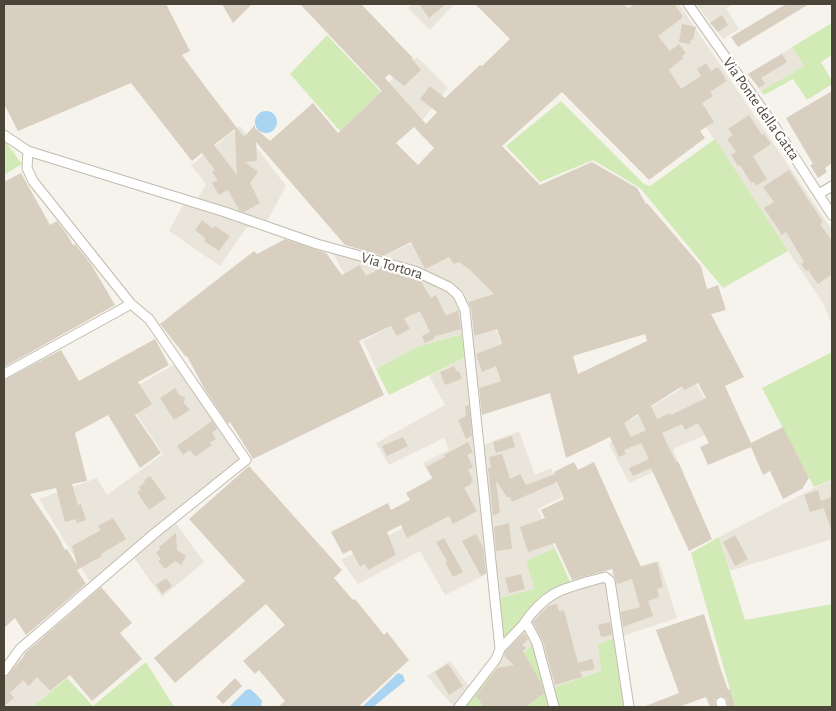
<!DOCTYPE html>
<style>
body{margin:0}
#map{position:relative;width:836px;height:711px;overflow:hidden;background:#f6f3ec;font-family:"Alegreya Sans",sans-serif}
canvas{display:block}
.frame{position:absolute;inset:0;border:5px solid #4b4439;pointer-events:none}
</style>
<div id="map">
<canvas width="836" height="711"></canvas>
<div class="frame"></div>
</div>
<script>
const ctx = document.querySelector('canvas').getContext('2d');
ctx.lineJoin = 'round';
function fillPath(path, color) { ctx.fillStyle = color; ctx.fill(path, 'evenodd'); }
function strokePath(path, color, width, dash) { ctx.strokeStyle = color; ctx.lineWidth = width; ctx.lineCap = dash ? 'butt' : 'round'; ctx.setLineDash(dash || []); ctx.stroke(path); }
function drawText(font, color, halo, rows, align = 'center') {
  ctx.font = font + ' "Alegreya Sans",sans-serif'; ctx.lineWidth = 4.5; ctx.setLineDash([]); ctx.textBaseline = 'middle'; ctx.strokeStyle = halo; ctx.fillStyle = color; for (const [text, x, y, turn = 0] of rows) {
    ctx.save(); ctx.translate(x, y); ctx.rotate((+turn || 0) * Math.PI / 180); ctx.textAlign = isNaN(turn) ? turn : align; if (halo) ctx.strokeText(text, 0, 0); ctx.fillText(text, 0, 0); ctx.restore();
  }
}
fillPath(new Path2D(`
 M413 4H454L430 30 408 8Z
 M624 4H679L832 230V325L824 305Z
 M696 4H733L726 8 739 29 723 39Z
 M792 47 804 66 761 91 748 74Z
 M417 57 448 88 416 128 380 90Z
 M240 126 286 186 263 229 247 227 220 266 169 231 188 196 198 198 206 184 191 165Z
 M433 234 493 246 538 280 465 303 471 337 496 329 512 377 476 389 483 445 519 431 535 475 551 468 562 497 538 509 555 548 526 561 534 589 492 600 489 573 445 595 420 551 358 584 341 560 411 524 445 503 423 463 449 450 444 438 389 465 376 443 445 405 429 376 464 358 462 334 417 347 376 369 363 341 413 315 402 291 422 278 382 268 350 284 333 254 336 246 378 258Z
 M182 360 217 414 253 461 175 522 204 562 162 597 129 551 90 582 39 499 97 478 107 495 163 454 123 394Z
 M692 376 705 399V435L673 449 678 461 629 483 609 444 617 437V395L631 420 680 389 673 377Z
 M832 479V539L730 571 719 537Z
 M659 561 677 618 598 644 601 671 547 690 535 642 512 665 497 668 504 642 541 599 571 584Z
 M15 650 50 691 32 707H4V658L6 659Z
 M450 661 469 686 454 707 427 676Z`), '#eae5da');
fillPath(new Path2D(`
 M832 23V55L821 62 832 81V84L807 100 793 79 764 95 761 91 804 66 792 47Z
 M327 35 381 92 340 131 290 74Z
 M561 101 644 184 650 186 715 139 788 251 723 288 640 188 593 160 540 182 506 146Z
 M4 140 22 164 4 175Z
 M462 334 464 358 389 395 376 369 417 347Z
 M832 352V479L814 487 762 388Z
 M719 537 745 620 832 604V707H735L691 553Z
 M555 548 571 584 552 592 504 642 500 598 534 589 526 561Z
 M618 637 626 707H557L552 688 601 671 598 644Z
 M535 642 551 707H462L497 668 512 665Z
 M146 662 174 707H32L67 678 93 706Z`), '#d2eab5');
fillPath(new Path2D(`
 M255 122a11 11 0 1 1 22 0a11 11 0 1 1-22 0Z
 M398 673 403 675 405 681 373 707H362Z
 M250 689 257 695 262 701 261 707H229L246 690Z`), '#a9d4f2');
fillPath(new Path2D(`
 M4 4H166L190 51 182 55 207 89 244 137 255 125V128L270 141 313 103 338 133 382 91 300 4H361L413 58 412 59 421 70 404 86 389 74 385 78 426 124 437 112 420 99 430 86 445 98 480 65 482 66 510 39 475 4H624L628 9 634 4H674L682 15V18L658 36 670 51 679 44 686 53 682 56 683 58 669 70 681 89 701 76 697 69 706 63 711 71 718 67 727 81 710 92 713 96 702 103 714 122 700 131 705 138 649 180 562 92 502 146 540 185 592 162 637 188 646 204 647 203 701 266 707 289 718 285 726 310 711 314 744 377 725 386 751 443 783 427 809 478 802 489 783 499 770 471 763 475 751 447 708 465 700 447 709 443 698 423 685 430 682 424 662 433 676 462 678 461 712 539 689 551 651 468 633 476 629 468 649 459 641 443 624 450 626 454 619 457 610 437 566 458 550 393 482 415 479 388 501 381 496 366 482 372 476 354 502 344 497 329 474 336 471 309 468 302 494 294 469 269 459 262 454 264 449 257 425 269 411 242 383 256 345 245 256 142 257 161 245 162 258 172 250 183 260 203 244 212 239 210 228 190 219 195 212 183 218 180 212 172 215 170 202 153 192 161 131 83 18 131 4 104ZM414 127 434 148 418 165 396 143ZM235 129 236 156 237 175 214 145ZM645 334 647 341 578 374 573 356ZM698 383 706 398 671 415 670 413 657 419 651 406 682 386 684 390ZM638 414 646 430 631 437 624 423Z
 M222 4H252L233 23Z
 M419 4H446L429 18Z
 M786 4H809L738 47 731 37Z
 M722 15 728 25 718 32 710 23Z
 M682 24 696 27 693 40 691 39 690 44 679 42Z
 M782 54 787 62 761 78 765 84 759 88 748 74Z
 M832 91V163L825 168 827 172 818 178 810 165 813 164 786 118Z
 M749 115 762 135 764 134 771 144 753 156 767 179 756 186 754 182 751 183 740 165 738 166 731 155 736 152 727 139 733 135 728 129Z
 M789 170 823 222 820 224 832 241V274L818 284 808 270 806 271 801 264 804 262 786 232 782 235 764 208 774 202 763 187Z
 M21 173 50 225 57 221 66 233 73 245 75 244 91 264 115 305 4 367V182Z
 M202 220 213 229 215 226 230 236 219 251 204 241 206 239 195 230Z
 M285 239 326 253 342 275 360 265 366 276 381 268 420 280 431 298 436 295 446 316 458 310 461 329 433 337 434 339 425 343 422 336 430 332 420 311 404 319 410 329 397 336 391 326 359 341 384 395 253 459 230 422 228 424 204 388 187 356 186 357 160 324 254 251 257 254Z
 M155 339 169 365 138 382 152 404 135 415 161 453 140 468 108 415 75 433 87 481 72 484 78 505 81 504 86 520 77 523 76 519 65 522 56 488 30 494 58 536 65 550 67 549 77 565 72 546 101 530 98 526 113 518 126 539 101 554 102 556 77 570 86 584 26 635 15 618 4 628V380L61 350 79 381Z
 M454 366 457 372 459 371 462 379 445 385 440 372Z
 M175 388 179 395 185 397 184 403 190 410 174 420 160 398Z
 M469 405 472 436 466 439 458 420 466 416 465 406Z
 M212 421 217 429 212 433 216 439 210 443 212 445 195 457 190 450 183 455 177 446Z
 M512 436 515 447 496 453 493 442Z
 M403 437 408 446 387 456 382 446Z
 M468 442 473 452 467 455 473 467 468 470 473 480 470 485 464 488 477 511 453 524 449 516 407 538 401 525 387 532 396 555 368 570 365 564 360 567 351 550 343 554 331 532 388 503 391 510 410 500 406 493 433 478 426 467 445 457 444 455Z
 M502 454 510 479 520 474 526 485 555 474 554 472 574 462 578 470 594 462 641 567 657 562 663 587 657 589 659 597 648 601 653 616 623 627 621 612 640 607 632 579 617 584 612 569 572 580 555 543 528 552 520 527 545 518 541 510 564 499 557 482 512 502 510 497H507L496 481 500 512 493 516 488 468 491 467 489 457Z
 M249 466 342 570 334 578 353 600 355 599 384 635 387 632 409 660 358 707H278L285 701 259 670 255 674 243 661 285 625 266 604 175 683 154 658 245 581 189 519Z
 M150 476 166 498 149 510 137 492 141 490 139 487 145 482 144 480Z
 M818 490 823 508 810 512 804 495Z
 M832 497V529H831L821 501Z
 M509 523 512 549 496 551 494 527Z
 M176 533 177 550 186 556 181 565 175 561 165 569 158 561 161 559 156 553 160 549 159 547Z
 M476 534 483 547 486 573 481 576 462 541Z
 M735 535 748 559 735 566 723 542Z
 M444 538 463 572 453 577 445 562 447 561 436 542Z
 M521 574 525 589 509 593 505 578Z
 M166 578 172 586 162 594 156 585Z
 M101 587 132 623 120 633 142 659 92 701 70 675 50 691 37 677 29 686 23 680 10 693 14 698 4 706V679L22 659 25 653Z
 M557 604 559 611 564 610 578 663 592 659 595 669 580 672 582 677 555 685 543 641 533 622 548 606Z
 M704 614 721 670 728 690 730 689 735 707H728L726 698 720 696 715 700 716 707H710L706 697 679 707H643L679 693 656 630Z
 M610 622 612 635 601 637 598 625Z
 M524 633 528 639 522 645 526 648 523 651 542 685 544 693 525 707H484L476 696 497 668 514 665 504 656 505 652Z
 M448 664 463 686 449 695 435 672Z
 M235 678 242 686 223 704 216 697Z`), '#d8cfc1');
const street = new Path2D(`
 M688 4 775 127 832 215
 M4 135 28 151 225 212 317 244 415 271 449 287 458 295 465 310 500 649 496 659 459 707
 M819 194 832 186
 M4 374 131 304
 M523 625C547 589 566 588 605 577L610 581 629 707
 M500 649 523 625 528 626 537 643 554 707
 M4 671 20 649 155 533 246 460 149 319 131 304 33 181 27 168 28 151
 M721 702 722 707`);
strokePath(street, '#c2bbae', 11);
strokePath(street, '#fff', 9);
drawText('15px', '#4b4439', '#fff', [
 ["Via Ponte della Gatta",761,109,55],
 ["Via Tortora",392,266,16]
]);
</script>
